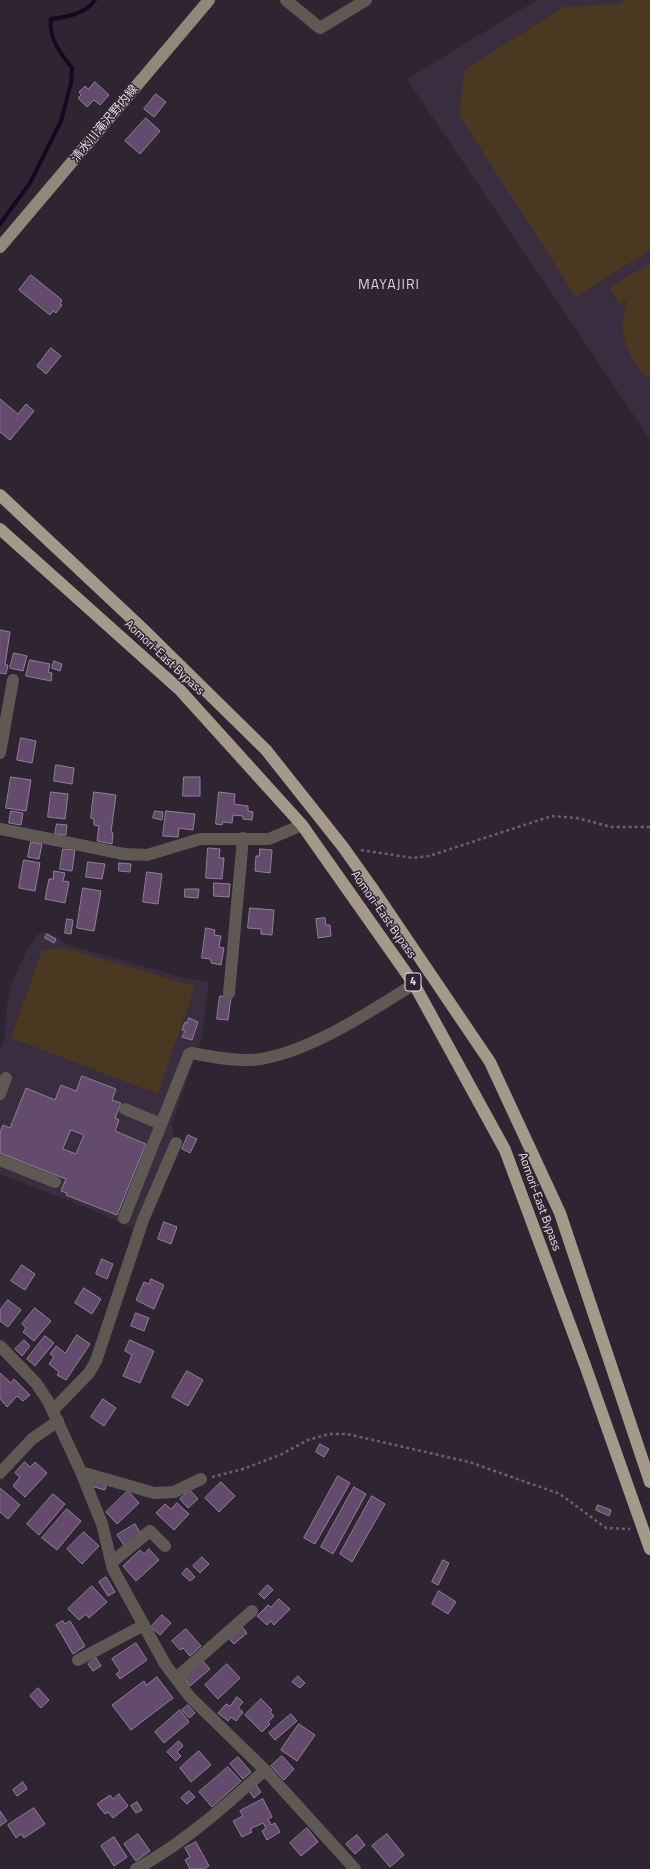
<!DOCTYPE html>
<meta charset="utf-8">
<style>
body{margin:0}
canvas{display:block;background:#2f2532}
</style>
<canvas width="650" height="1869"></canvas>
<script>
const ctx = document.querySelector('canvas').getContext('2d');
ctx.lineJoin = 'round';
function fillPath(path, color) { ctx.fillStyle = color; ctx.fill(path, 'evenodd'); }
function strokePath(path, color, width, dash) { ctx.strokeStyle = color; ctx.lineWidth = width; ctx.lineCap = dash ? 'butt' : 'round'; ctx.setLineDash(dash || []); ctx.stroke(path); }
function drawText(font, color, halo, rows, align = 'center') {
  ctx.font = font + ' "Titillium Web","Noto Sans JP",sans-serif'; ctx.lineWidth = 3; ctx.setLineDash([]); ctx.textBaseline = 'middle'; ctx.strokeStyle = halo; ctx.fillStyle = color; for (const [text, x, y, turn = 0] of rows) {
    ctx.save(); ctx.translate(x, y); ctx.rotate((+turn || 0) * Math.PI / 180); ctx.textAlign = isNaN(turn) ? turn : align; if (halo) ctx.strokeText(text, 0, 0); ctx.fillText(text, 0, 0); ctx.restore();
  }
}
fillPath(new Path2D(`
 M537 0H650V439L407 79Z
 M47 932 68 945 181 977 209 982 201 1040 172 1123 174 1136 134 1229 88 1208 0 1174V1052L5 1037 7 1006 11 985 25 954 37 935Z`), '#3a2d3f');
fillPath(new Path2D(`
 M625 0H650V250L576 297 459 115 465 70 563 7 618 4Z
 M650 263V378L641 372 626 347 622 325 626 300 619 304 610 288Z
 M61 947 195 986 158 1094 11 1038 42 951Z`), '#4a3920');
strokePath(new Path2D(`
 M0 224 30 183 61 121 71 83 72 68C61 54 48 38 51 19 66 17 86 14 95 0`), '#1b0522', 4);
const building = new Path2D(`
 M95 82 109 95 100 105 94 100 87 107 78 98 81 95 79 92 85 86 88 89Z
 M156 94 166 102 154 117 144 109Z
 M146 118 160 131 140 154 125 141Z
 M31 275 62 300 60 304 62 305 56 313 53 311 50 315 19 290Z
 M51 348 61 356 46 374 37 366Z
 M0 399 18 414 26 404 34 411 10 440 0 432Z
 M0 630 10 632 5 665H8L6 674 0 673Z
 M14 653 27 656 23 671 10 668Z
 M30 660 50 664 48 672 52 673 51 681 26 676Z
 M54 661 62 664 60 671 52 668Z
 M21 738 36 741 32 763 17 760Z
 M56 765 74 768 72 784 54 781Z
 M11 777 31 780 26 811 6 808Z
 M184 777H200V796H183Z
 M51 792 68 794 65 819 48 817Z
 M94 792 116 795 111 832 113 833 112 844 97 841 99 826 94 825V819L91 818Z
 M219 792 235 794 234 804 248 806V811L253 812 252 820 243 819V816L233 815 232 823 223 822 222 825 216 824Z
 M11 811 23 813 21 825 9 823Z
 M155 811 163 812 162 820 153 818Z
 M166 811 195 814 193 830 179 828 178 837 163 836Z
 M57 824 67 825 66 835 55 834Z
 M31 842 42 844 39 859 28 857Z
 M208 848 220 849 219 858H224L222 879 206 878Z
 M63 849 75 850 72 871 60 869Z
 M260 849 272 850 270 873 255 871 256 856H259Z
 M24 860 40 863 35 891 19 888Z
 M88 862 105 864 102 879 86 877Z
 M119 863 131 864 130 872 119 871Z
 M54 871 65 873 63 881 69 882 65 903 45 899 49 879H53Z
 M147 872 162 874 158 904 143 902Z
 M214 883 230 884 229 897 214 896Z
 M83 888 101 891 94 931 77 928Z
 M185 889H199L198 898 185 897Z
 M250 908 274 910 272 935 261 934V929L248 928Z
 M325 918 326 925H330L331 936 318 938 316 919Z
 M67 919 73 920 71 934 65 933Z
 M206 928 215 930 214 935 221 936 219 947 224 948 221 965 211 963V959L202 958Z
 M47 934 56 939 54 943 45 938Z
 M220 996 231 997 228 1020 217 1019Z
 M189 1018 198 1022 192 1040 182 1037 185 1031 182 1030 185 1022 187 1023Z
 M82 1076 116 1089 112 1100 121 1103 115 1118 119 1120 115 1131 146 1144 117 1215 66 1195 67 1193 61 1191 66 1179 0 1153V1132L3 1125 10 1128 26 1088 55 1100 61 1085 76 1091ZM71 1130 84 1135 76 1154 63 1149Z
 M188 1135 197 1139 190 1153 182 1149Z
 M164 1222 177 1227 171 1244 158 1239Z
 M102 1259 113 1264 107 1279 96 1274Z
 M22 1265 35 1274 25 1290 11 1281Z
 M151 1279 164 1285 154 1309 136 1300 144 1282 149 1284Z
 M84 1288 101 1299 92 1314 75 1303Z
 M8 1300 21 1310 8 1327 0 1321V1310Z
 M35 1308 51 1321 34 1341 23 1332 26 1328 22 1324Z
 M136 1313 149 1318 144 1331 131 1326Z
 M77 1335 90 1344 66 1380 57 1375 59 1372 49 1364 54 1357 50 1354 56 1346 65 1353Z
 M45 1336 54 1343 35 1366 27 1359Z
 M24 1340 30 1346 22 1356 15 1349Z
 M130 1340 154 1351 140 1383 123 1376 132 1355 125 1351Z
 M187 1371 203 1380 188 1406 172 1397Z
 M0 1373 11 1383 14 1379 30 1395 23 1401 17 1396 7 1407 0 1399Z
 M103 1399 116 1408 104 1426 91 1417Z
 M320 1444 329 1449 324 1457 316 1452Z
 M25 1462 30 1467 35 1462 47 1473 25 1497 13 1486 20 1477 15 1473Z
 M338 1476 350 1483 315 1544 304 1538Z
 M93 1479 107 1482 105 1490 91 1486Z
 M221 1482 235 1496 219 1512 205 1498Z
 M354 1487 366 1494 333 1554 321 1547Z
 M0 1488 20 1505 8 1519 0 1512Z
 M190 1490 198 1499 188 1508 180 1499Z
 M128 1491 139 1503 117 1524 106 1512Z
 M53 1494 65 1504 39 1535 27 1524Z
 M372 1496 385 1504 352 1562 340 1554Z
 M177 1503 189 1514 174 1530 156 1513 165 1504 171 1509Z
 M598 1505 611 1510 609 1516 596 1510Z
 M67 1509 81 1521 57 1550 42 1538Z
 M135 1524 141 1534 124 1545 117 1535Z
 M84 1532 99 1546 82 1564 67 1549Z
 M149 1549 159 1560 136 1581 123 1566 140 1550 144 1554Z
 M202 1557 209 1564 200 1573 193 1566Z
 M443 1560 449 1563 438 1585 432 1582Z
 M187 1568 195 1577 190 1581 182 1574Z
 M106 1577 115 1592 108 1596 99 1582Z
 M268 1585 273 1590 264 1599 259 1594Z
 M92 1586 107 1602 89 1618 86 1614 79 1620 68 1609Z
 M439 1591 456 1602 448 1614 432 1604Z
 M279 1599 290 1609 274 1625 271 1621 267 1625 257 1616 268 1605 271 1607Z
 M162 1615 171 1623 160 1635 151 1627Z
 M63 1621 65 1624 70 1621 85 1646 73 1654 56 1625Z
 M242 1627 247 1633 234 1644 228 1638Z
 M186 1629 201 1646 190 1656 183 1648 180 1650 172 1641Z
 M136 1643 147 1660 120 1679 116 1674 120 1671 112 1659Z
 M96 1658 101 1666 93 1671 88 1664Z
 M202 1660 210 1669 190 1686 183 1677Z
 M227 1664 240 1678 218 1699 205 1685Z
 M298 1676 305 1683 300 1688 292 1682Z
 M157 1677 173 1698 131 1730 112 1705 144 1681 146 1685Z
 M38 1688 49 1700 41 1708 30 1696Z
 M237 1697 243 1702 238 1708 243 1712 236 1721 231 1717 228 1721 218 1713 226 1704 230 1706Z
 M261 1699 272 1710 270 1712 274 1716 268 1722 270 1724 262 1732 245 1715Z
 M188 1705 195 1713 189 1718 182 1710Z
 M180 1710 189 1722 164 1743 155 1732Z
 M291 1714 297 1721 275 1740 269 1733Z
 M299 1724 315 1735 297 1761 281 1750Z
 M179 1741 183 1746 177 1752 181 1756 176 1761 167 1752Z
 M199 1751 211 1765 191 1782 180 1768Z
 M282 1756 294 1769 284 1780 271 1766Z
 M238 1757 251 1772 243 1779 230 1764Z
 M228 1767 241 1781 212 1807 199 1792Z
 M23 1782 27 1789 17 1796 13 1790Z
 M256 1785 261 1792 254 1798 249 1791Z
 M189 1791 195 1797 187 1804 181 1798Z
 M119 1794 128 1806 113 1818 108 1812 105 1814 97 1804 110 1795 113 1799Z
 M263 1799 272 1817 268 1819 271 1825 275 1823 280 1832 267 1840 262 1831 266 1828 263 1823 250 1829 252 1832 242 1837 233 1821 243 1816 240 1811Z
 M137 1802 142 1810 136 1813 131 1806Z
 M34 1808 45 1824 24 1838 21 1834 16 1838 8 1825Z
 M0 1811 7 1821 0 1826Z
 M307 1828 318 1842 301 1856 290 1843Z
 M138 1834 150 1851 136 1861 124 1844Z
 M387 1834 404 1855 390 1867 372 1846Z
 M357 1835 365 1845 355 1854 346 1844Z
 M114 1837 127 1857 114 1866 101 1846Z
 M196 1842 209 1866 204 1869H190L185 1860 190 1857 185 1848Z`);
fillPath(building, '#644a6d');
strokePath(building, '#8e8292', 1);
strokePath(new Path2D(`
 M361 850 413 858 429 856 552 816 577 818 612 827H650
 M212 1477 243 1469 280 1455 308 1440 329 1434H347L469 1462 560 1494 606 1528 630 1529`), '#69606c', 2.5, [3, 3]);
strokePath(new Path2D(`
 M286 0 320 28 366 0
 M0 753 13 680
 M0 829 124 854 147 855 200 839H269L302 825
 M229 993 243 838
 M0 1094 6 1078
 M125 1109 161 1124
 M0 1160 55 1182
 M124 1218 189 1054 192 1053C212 1057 233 1061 252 1060 304 1056 371 1011 414 984
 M0 1346 36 1383 48 1401 81 1472 102 1524 113 1569 165 1664 190 1697 265 1770 355 1869
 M53 1410 89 1373 96 1361 143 1220 176 1143
 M81 1472 154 1493 174 1492 201 1479
 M0 1473 32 1439 58 1421
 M112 1562 150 1531 165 1546
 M78 1660 144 1625
 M176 1678 252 1611
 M136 1869C184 1843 225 1806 265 1770`), '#5e5952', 12);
strokePath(new Path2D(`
 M0 247 209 0`), '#91887a', 12);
strokePath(new Path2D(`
 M0 495 146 632 266 750 343 847 375 892 490 1062 560 1213 650 1482
 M0 529 180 690 302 825 414 984 505 1150 585 1365 650 1549`), '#a59a8a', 12);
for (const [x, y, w] of [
 [413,982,16]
]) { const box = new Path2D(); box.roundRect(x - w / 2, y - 9, w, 18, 3); ctx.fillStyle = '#2f2532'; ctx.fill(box); strokePath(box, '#e7e1e9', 1); }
drawText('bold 11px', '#e7e1e9', null, [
 ["4",413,982]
]);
drawText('12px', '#e7e1e9', '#2f2532', [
 ["清水川滝沢野内線",105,124,-50],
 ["Aomori-East Bypass",164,658,43],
 ["Aomori-East Bypass",383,915,55],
 ["Aomori-East Bypass",539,1202,70]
]);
ctx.letterSpacing = '1px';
drawText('14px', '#ddd1e2', '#2f2532', [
 ["MAYAJIRI",389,286]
]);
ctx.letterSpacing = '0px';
</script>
